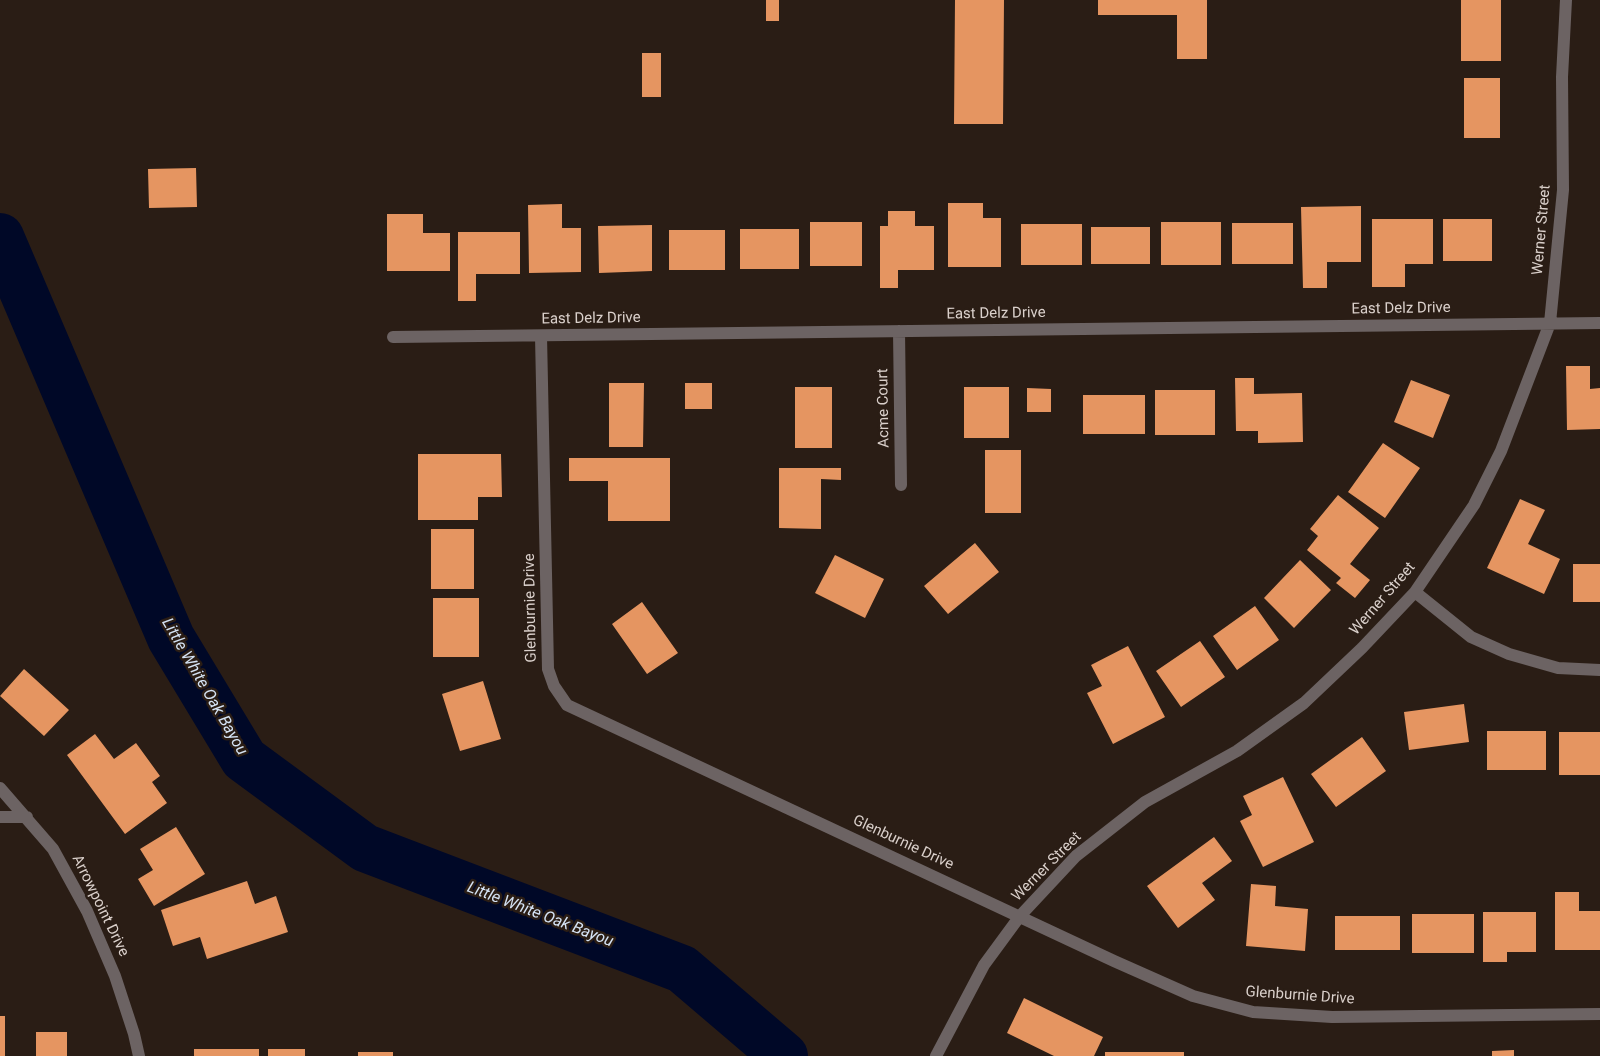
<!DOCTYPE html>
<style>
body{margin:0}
canvas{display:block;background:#2a1d15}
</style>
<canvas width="1600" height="1056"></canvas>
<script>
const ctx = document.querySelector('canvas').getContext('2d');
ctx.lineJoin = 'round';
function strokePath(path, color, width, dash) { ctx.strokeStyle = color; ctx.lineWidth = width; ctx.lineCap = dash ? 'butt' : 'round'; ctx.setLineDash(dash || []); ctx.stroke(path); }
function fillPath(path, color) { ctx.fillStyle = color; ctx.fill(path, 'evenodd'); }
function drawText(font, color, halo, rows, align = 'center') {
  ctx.font = font + ' Roboto,sans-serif'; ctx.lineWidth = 5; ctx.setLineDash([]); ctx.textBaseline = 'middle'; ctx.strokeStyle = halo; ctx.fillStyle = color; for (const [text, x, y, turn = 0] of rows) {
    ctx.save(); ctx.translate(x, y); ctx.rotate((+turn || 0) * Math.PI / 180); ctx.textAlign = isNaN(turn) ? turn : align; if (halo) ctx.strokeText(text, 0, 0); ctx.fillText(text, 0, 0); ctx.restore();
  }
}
strokePath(new Path2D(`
 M0 237 171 638 244 759 365 848 682 969 784 1056`), '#000827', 48);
fillPath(new Path2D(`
 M766 0H779V21H766Z
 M955 0H1004L1003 124H954Z
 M1098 0H1207V59H1177V15H1098Z
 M1461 0H1501V61H1461Z
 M642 53H661V97H642Z
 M1464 78H1500V138H1464Z
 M196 168 197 207 149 208 148 169Z
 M948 203H983V218H1001V267H948Z
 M562 204V228H581V272L529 273 528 205Z
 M1361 206V262H1327V288H1303L1301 207Z
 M888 211H915V226H934V270H898V288H880V226H888Z
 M387 214H423V233H450V271H387Z
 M1372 219H1433V264H1405V287H1372Z
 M1443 219H1492V261H1443Z
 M810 222H862V266H810Z
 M1161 222H1221V265H1161Z
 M1232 223H1293V264H1232Z
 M1021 224H1082V265H1021Z
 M652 225V271L599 273 598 226Z
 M1091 227H1150V264H1091Z
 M740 229H799V269H740Z
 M669 230H725V270H669Z
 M458 232H520V274H476V301H458Z
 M1566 366H1590V389L1600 388V429L1567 430Z
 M1235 378H1254V394L1302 393 1303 442 1258 443V431H1236Z
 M1411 380 1450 395 1433 438 1394 422Z
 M609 383H644L643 447H609Z
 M685 383H712V409H685Z
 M795 387H832V448H795Z
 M964 387H1009V438H964Z
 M1027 388 1051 389V412H1027Z
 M1155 390H1215V435H1155Z
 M1083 395H1145V434H1083Z
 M1383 443 1420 468 1385 518 1348 492Z
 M985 450H1021V513H985Z
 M418 454H501L502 497H478V520H418Z
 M569 458H670V521H608V481H569Z
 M779 468H841V480L821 479V529L779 528Z
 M1338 495 1379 528 1350 564 1370 580 1355 598 1336 583 1341 578 1307 550 1318 536 1310 529Z
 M1520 499 1545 510 1528 544 1560 559 1544 594 1487 568Z
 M431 529H474V589H431Z
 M975 543 999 572 948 614 924 586Z
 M835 555 884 579 865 618 815 593Z
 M1300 560 1331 590 1294 628 1264 598Z
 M1573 564H1600V602H1573Z
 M433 598H479V657H433Z
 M642 602 678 653 647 674 612 624Z
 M1255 606 1279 640 1237 670 1213 636Z
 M1200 641 1225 677 1181 707 1156 671Z
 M1128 646 1165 717 1113 744 1087 693 1102 686 1091 665Z
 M24 669 69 710 44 736 0 696Z
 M483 681 501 739 460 751 442 694Z
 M1464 704 1469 742 1409 750 1404 712Z
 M1487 731H1546V770H1487Z
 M1559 732H1600V775H1559Z
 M95 734 114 759 136 743 160 776 152 782 167 803 125 834 67 755Z
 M1362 737 1386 771 1336 807 1311 774Z
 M1283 777 1314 842 1263 867 1240 821 1252 815 1243 796Z
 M176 827 205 874 154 906 138 879 153 870 140 849Z
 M1214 837 1232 861 1202 883 1215 900 1178 928 1147 886Z
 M247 881 255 904 276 896 288 932 207 959 200 937 173 946 161 910Z
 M1251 884 1276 886 1275 906 1308 909 1305 951 1246 946Z
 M1555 892H1579V911H1600V950H1555Z
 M1483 912H1536V952H1507V962H1483Z
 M1412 914H1474V953H1412Z
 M1335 916H1400V950H1335Z
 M1024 998 1103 1037 1094 1056H1054L1007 1033Z
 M0 1016H5V1056H0Z
 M36 1032H67V1056H36Z
 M194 1049H259V1056H194Z
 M268 1049H305V1056H268Z
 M1514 1050V1056H1492V1051Z
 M358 1052H393V1056H358Z
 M1105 1052H1184V1056H1105Z`), '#e59561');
strokePath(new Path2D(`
 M899 331 901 485
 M541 336 548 669 554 686 567 705 1114 961 1193 996 1253 1012 1332 1017 1600 1014
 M393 337 1600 323
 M1415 592 1471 637 1509 654 1558 668 1600 670
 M0 788 53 849 87 911 115 976 134 1034 139 1056
 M0 817H27
 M936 1056 984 965 1020 916 1076 856 1145 802 1237 751 1304 703 1362 648 1415 592 1474 505 1501 451 1550 323 1563 190 1562 77 1566 0`), '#6c6363', 12);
drawText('15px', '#dad0cb', '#2a1d15', [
 ["Werner Street",1542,230,-85],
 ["East Delz Drive",1401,309,-1],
 ["East Delz Drive",996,314,-1],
 ["East Delz Drive",591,319,-1],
 ["Acme Court",884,408,-91],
 ["Werner Street",1383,599,-49],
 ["Glenburnie Drive",531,608,-91],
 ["Glenburnie Drive",903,843,25],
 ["Werner Street",1047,867,-45],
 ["Arrowpoint Drive",100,906,64],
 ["Glenburnie Drive",1300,996,4]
]);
drawText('italic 16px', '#d5e3f5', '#2a1d15', [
 ["Little White Oak Bayou",204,687,60],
 ["Little White Oak Bayou",540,915,21]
]);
</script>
